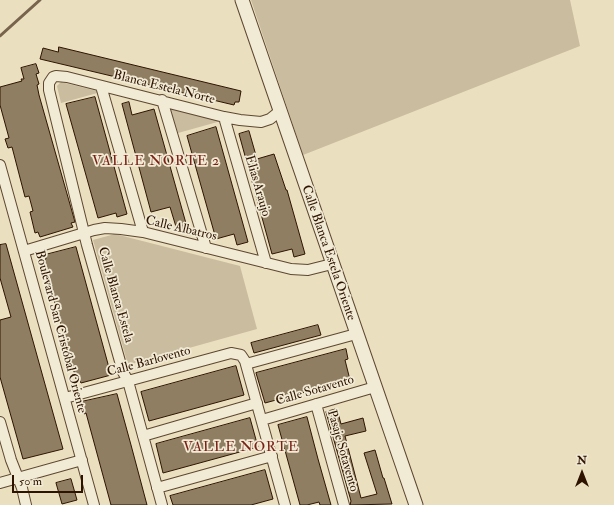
<!DOCTYPE html>
<meta charset="utf-8">
<style>
body{margin:0}
#map{position:relative;width:614px;height:505px;overflow:hidden;background:#eadfbf;font-family:"IM FELL Double Pica",serif}
canvas{display:block}
.north{position:absolute;left:562px;top:453px;width:40px;height:40px;-webkit-text-stroke:3px #f1ead5;paint-order:stroke;rotate:0deg;font-size:11px;font-weight:700;line-height:16px;text-align:center;color:#2e1400}
.north::after{content:'';display:block;margin:auto;width:14px;height:18px;background:#2e1400;clip-path:polygon(50% 0,100% 100%,50% 72%,0 100%)}
.scale{position:absolute;left:12px;top:475px;width:71px;height:18px;box-sizing:border-box;border:2px solid #2e1400;border-top:0;padding-left:5px;font-size:12px;line-height:14px;white-space:nowrap;color:#2e1400;-webkit-text-stroke:3px #f1ead5;paint-order:stroke}
</style>
<div id="map">
<canvas width="614" height="505"></canvas>
<div class="north">N</div>
<div class="scale">50 m</div>
</div>
<script>
const ctx = document.querySelector('canvas').getContext('2d');
ctx.lineJoin = 'round';
function fillPath(path, color) { ctx.fillStyle = color; ctx.fill(path, 'evenodd'); }
function strokePath(path, color, width, dash) { ctx.strokeStyle = color; ctx.lineWidth = width; ctx.lineCap = dash ? 'butt' : 'round'; ctx.setLineDash(dash || []); ctx.stroke(path); }
function drawText(font, color, halo, rows, align = 'center') {
  ctx.font = font + ' "IM FELL Double Pica",serif'; ctx.lineWidth = 3.5; ctx.setLineDash([]); ctx.textBaseline = 'middle'; ctx.strokeStyle = halo; ctx.fillStyle = color; for (const [text, x, y, turn = 0] of rows) {
    ctx.save(); ctx.translate(x, y); ctx.rotate((+turn || 0) * Math.PI / 180); ctx.textAlign = isNaN(turn) ? turn : align; if (halo) ctx.strokeText(text, 0, 0); ctx.fillText(text, 0, 0); ctx.restore();
  }
}
fillPath(new Path2D(`
 M251 0H570L580 46 303 155Z
 M61 82 101 92 61 103 57 86Z
 M170 109 221 121 178 133Z
 M115 234 240 266 257 329 128 365 93 240Z`), '#cabc9f');
strokePath(new Path2D(`
 M0 36 40 0`), '#78644c', 3);
const building = new Path2D(`
 M59 47 241 91 239 102H235L234 105 40 59 43 48 58 52Z
 M36 64 39 73 36 74 39 84 37 85 39 95 75 222 71 223 73 227 40 237 38 232 35 233 30 212 33 211 29 196 25 197 12 147 8 148 5 139 9 138 0 105V87L22 81 21 79H24L21 68Z
 M95 97 127 214 117 217 116 213 98 218 66 104Z
 M129 102 132 115 154 109 187 227 177 230 170 207 151 212 122 104Z
 M216 127 248 242 237 245 234 234 216 239 187 136Z
 M249 131 257 159 274 154 286 190H287L305 254 294 257 292 249 272 254 239 134Z
 M6 244 63 449 23 459 0 377V320L11 317 0 278V245Z
 M76 247 111 375 81 383 79 379H76L43 260 46 259 45 255Z
 M318 325 321 335 254 353 251 343Z
 M346 349 348 359 345 360 350 380 265 403 256 373Z
 M236 366 244 395 149 421 141 392Z
 M117 394 131 445 147 505H111L86 413 84 414 81 402Z
 M337 409 341 424 363 418 366 431 345 436 361 498 377 494 364 453 375 450 383 478H384L392 504 350 505 351 501 326 412Z
 M307 417 318 459 331 505H320L319 502 307 505H300L278 425Z
 M250 418 258 447 163 473 156 444Z
 M265 470 273 499 251 505H173L170 496Z
 M71 479 77 500 62 504 56 483Z`);
fillPath(building, '#907e63');
strokePath(building, '#2e1400', 1);
const minor = new Path2D(`
 M101 86 143 232
 M162 100 206 248
 M224 117 266 263
 M0 165 94 505
 M24 251 94 230 105 228 121 229 143 232 291 269 308 270 332 264
 M246 364 356 334
 M65 398 231 353 241 355 245 361 285 505
 M316 404 344 505
 M262 420 375 387
 M0 422 11 460 22 488 26 505
 M143 436 257 403
 M0 483 82 460
 M157 488 272 456
 M162 505 128 381 123 372 87 245 49 90V83L53 77 56 76 67 77 224 117 240 120 261 122 270 119 280 111`);
const tertiary = new Path2D(`
 M242 0 416 505`);
strokePath(minor, '#5d4730', 12);
strokePath(tertiary, '#5d4730', 15);
strokePath(minor, '#f1ead5', 10);
strokePath(tertiary, '#f1ead5', 13);
drawText('13px', '#2e1400', '#f1ead5', [
 ["Blanca Estela Norte",164,88,14],
 ["Elias Araujo",257,186,74],
 ["Calle Albatros",181,229,13],
 ["Calle Blanca Estela Oriente",328,253,71],
 ["Calle Blanca Estela",115,295,74],
 ["Boulevard San Cristóbal Oriente",60,332,75],
 ["Calle Barlovento",149,362,-15],
 ["Calle Sotavento",315,391,-16],
 ["Pasaje Sotavento",342,451,74]
]);
ctx.letterSpacing = '1px';
drawText('14px', '#7a1f14', '#f1ead5', [
 ["VALLE NORTE 2",156,162],
 ["VALLE NORTE",241,448]
]);
ctx.letterSpacing = '0px';
</script>
